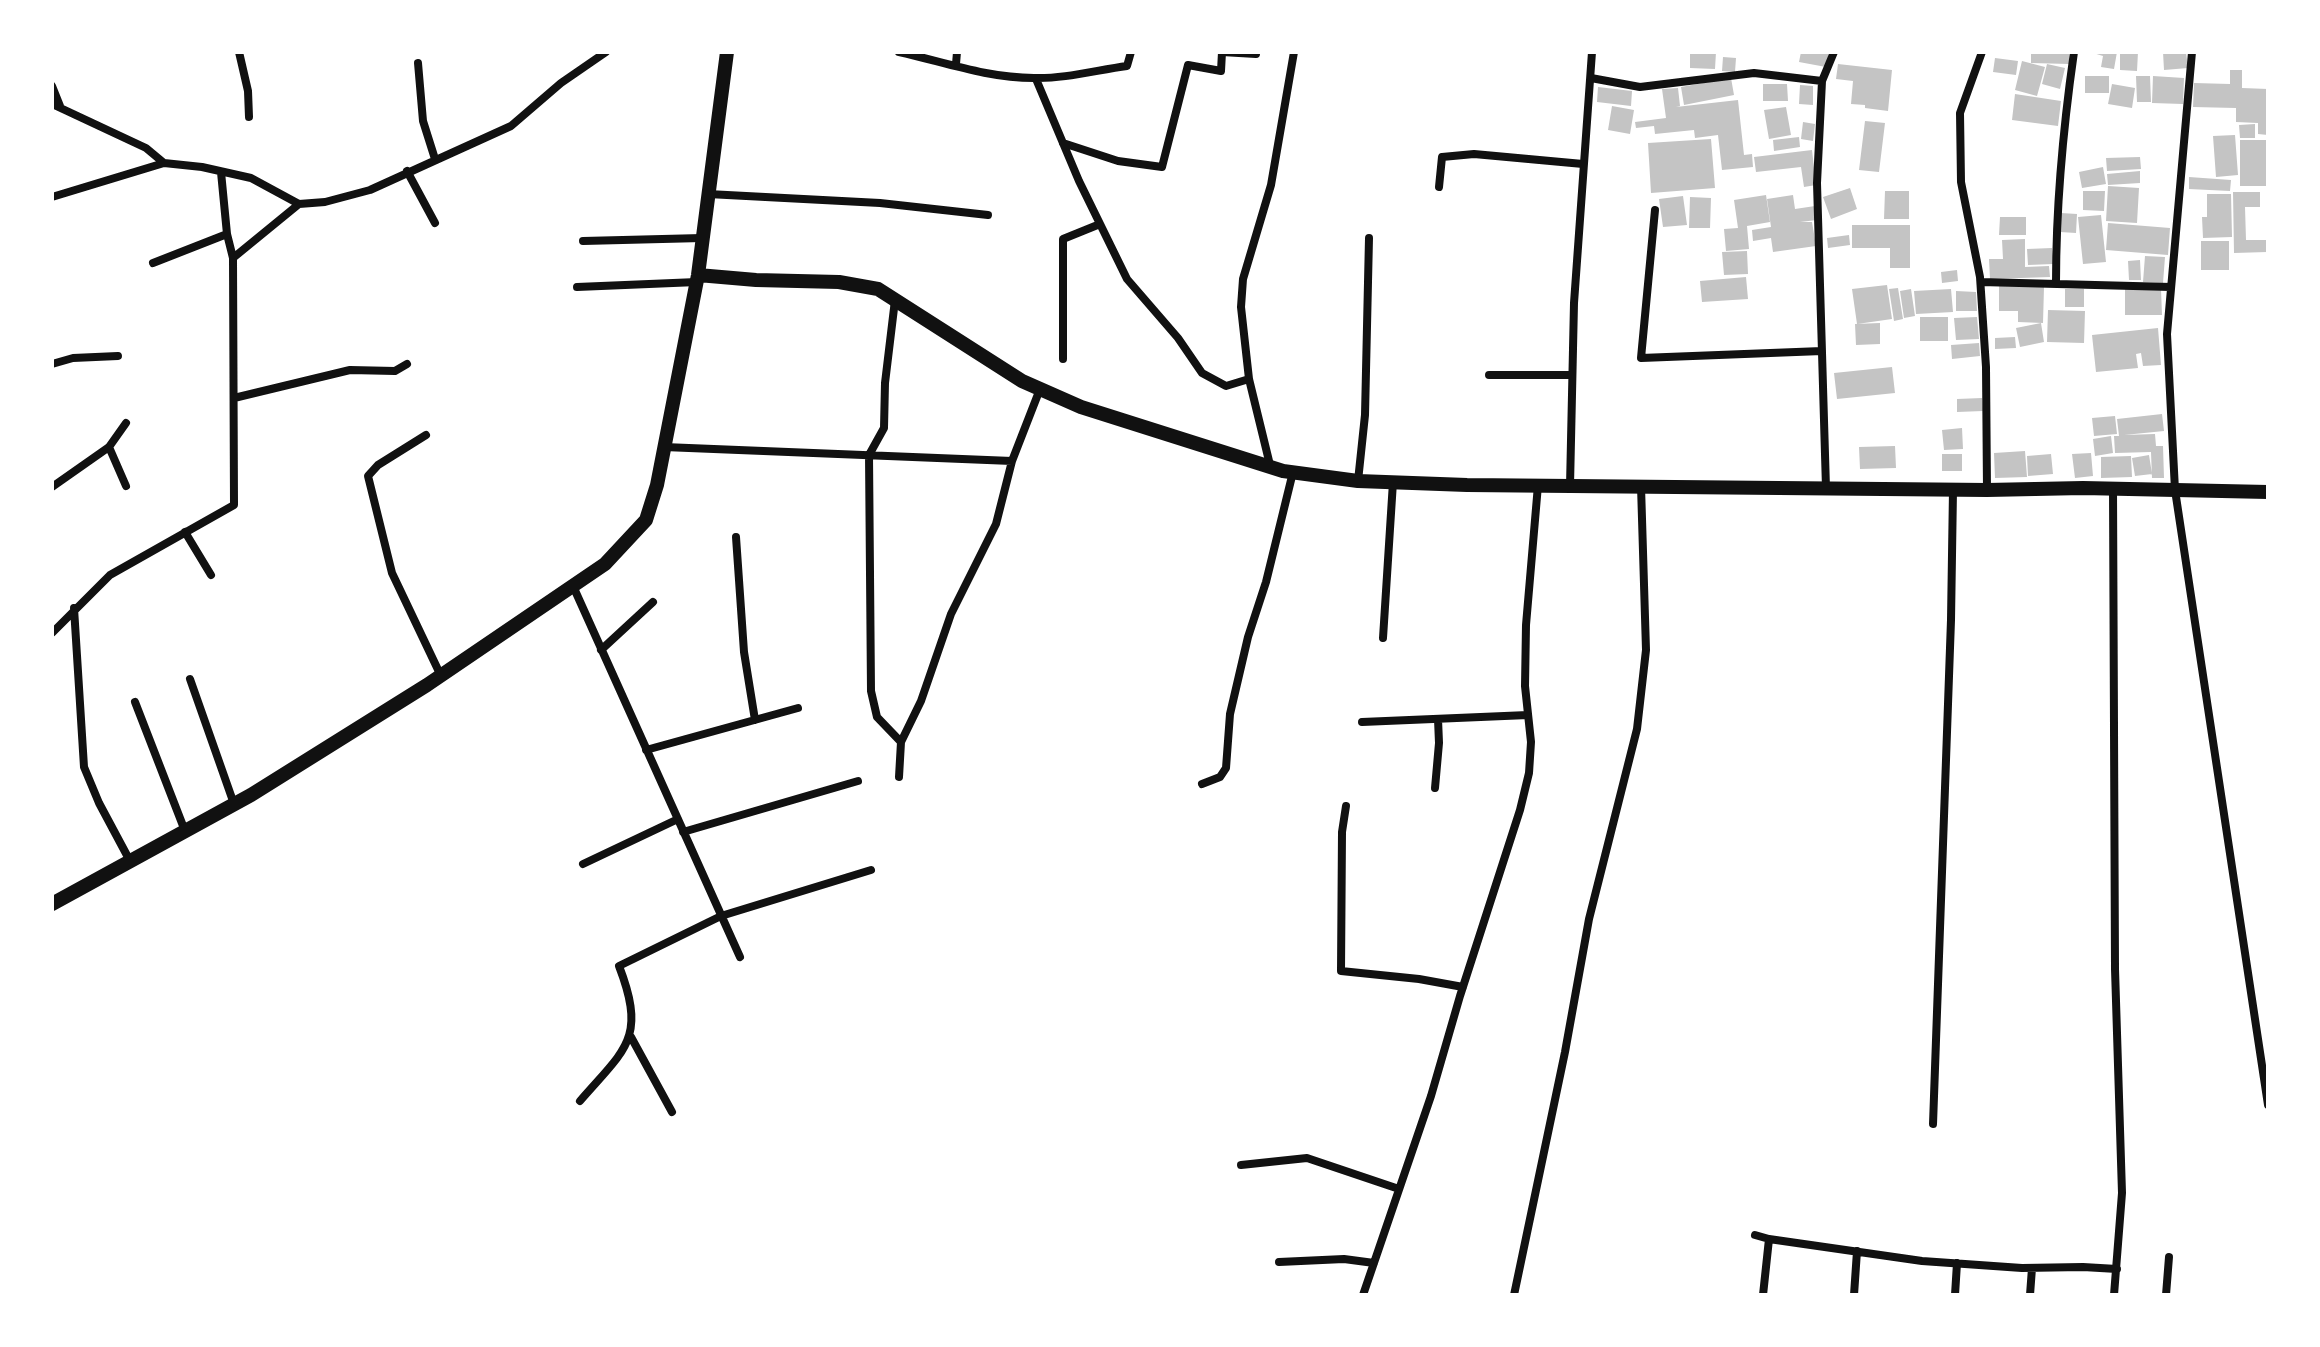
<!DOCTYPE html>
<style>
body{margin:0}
#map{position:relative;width:2320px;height:1347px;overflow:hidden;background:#fff;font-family:"Roboto Serif",serif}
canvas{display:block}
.frame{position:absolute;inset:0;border:54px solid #fff;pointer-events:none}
</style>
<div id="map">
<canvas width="2320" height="1347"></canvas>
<div class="frame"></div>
</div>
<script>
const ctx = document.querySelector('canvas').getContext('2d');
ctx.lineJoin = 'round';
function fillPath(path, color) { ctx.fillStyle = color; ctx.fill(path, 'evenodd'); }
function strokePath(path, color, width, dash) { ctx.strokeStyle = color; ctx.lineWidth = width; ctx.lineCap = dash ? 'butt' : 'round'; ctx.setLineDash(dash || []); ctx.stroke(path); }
fillPath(new Path2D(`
 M1690 52H1716L1715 69 1690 68Z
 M1801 52H1829L1826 67 1799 62Z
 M2031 52H2069V64L2031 63Z
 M2090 52H2117L2114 69 2101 67 2103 56Z
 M2120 52H2138L2137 71 2120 70Z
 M2163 52H2186L2188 68 2164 70Z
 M1723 57 1736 58 1735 72 1722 71Z
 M1995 58 2018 61 2016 75 1993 72Z
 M2022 61 2045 67 2037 96 2015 90Z
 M1838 64 1892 70 1888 111 1865 108V105L1851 104 1853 81 1836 79Z
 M2047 64 2065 68 2060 89 2042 84Z
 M2230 70H2242V88L2268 89V135L2258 134V123L2236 122V108L2193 107 2194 83 2230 84Z
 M2085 76H2109V93H2085Z
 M2136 76H2150L2151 102H2137Z
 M2153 76 2184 78 2183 104 2152 103Z
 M1731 78 1734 95 1684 105 1681 87Z
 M1763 84H1787L1788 101H1763Z
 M2112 84 2135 88 2132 108 2108 104Z
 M1800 85 1813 86V105L1799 104Z
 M1598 87 1632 91 1631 106 1597 102Z
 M1678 88 1680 106 1676 107 1738 100 1744 155 1752 154 1753 167 1722 170 1718 135 1695 138 1694 130 1655 134 1654 126 1636 128 1635 122 1666 118 1662 89Z
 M2015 94 2061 101 2058 126 2012 120Z
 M1612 106 1634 110 1630 134 1608 130Z
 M1786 107 1791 135 1769 139 1764 110Z
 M1865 121 1885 123 1879 172 1859 170Z
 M1803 122 1815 124 1813 141 1801 139Z
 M2255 124V138H2240L2239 125Z
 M2235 135 2238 175 2216 177 2213 136Z
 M1799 137 1800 147 1774 151 1773 140Z
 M1711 139 1715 188 1651 193 1648 143Z
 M2240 140H2268V186H2240Z
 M1812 150 1816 185 1804 187 1801 167 1756 172 1754 157Z
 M2140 157 2141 169 2107 171 2106 158Z
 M2103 167 2106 184 2082 188 2079 172Z
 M2140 171V183L2108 185 2107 174Z
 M2189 177 2231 180 2230 191 2189 189Z
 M2108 186 2139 188 2137 223 2106 221Z
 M1850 188 1857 209 1831 219 1823 197Z
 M1885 191H1909V219H1884Z
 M2083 191H2105L2104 211 2083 210Z
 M2233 192H2260V207H2245L2246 240H2267V252L2234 253Z
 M2207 194H2231L2232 237 2203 238 2202 217H2207Z
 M1766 195 1770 222 1747 226 1749 249 1726 251 1724 229 1738 228 1734 200Z
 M1793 195 1795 209 1815 206 1817 220 1800 222H1812L1816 246 1773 252 1771 238 1753 241 1752 230 1771 227 1767 199Z
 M1683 196 1687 225 1663 227 1659 199Z
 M1690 197 1711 198 1710 228H1689Z
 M2061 213 2077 214 2076 233 2060 232Z
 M2101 215 2106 262 2083 264 2078 217Z
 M2000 217H2026V235H1999Z
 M2108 223 2170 228 2168 255 2106 250Z
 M1852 225H1910V268H1890V248H1852Z
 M1849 235 1850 245 1828 248 1827 238Z
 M2025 239V267L2049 266 2050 277 1990 279 1989 259H2003L2002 240Z
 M2201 241H2229V270H2201Z
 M2052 248 2053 264 2028 265 2027 249Z
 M1747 251 1748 274 1724 275 1722 252Z
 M2145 256 2165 257 2163 283 2143 282Z
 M2140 260 2141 280H2129L2128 261Z
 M1957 270 1958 281 1942 283 1941 272Z
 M1746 277 1748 299 1702 302 1700 281Z
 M1887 285 1892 319 1857 324 1852 289Z
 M1999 286 2044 287 2043 323 2018 322V311H1999Z
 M1898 288 1903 319 1894 321 1889 289Z
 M1911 289 1915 316 1904 318 1900 291Z
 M1951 289 1953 312 1916 314 1914 291Z
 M2065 289H2084V307H2065Z
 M2125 289H2161L2162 315H2125Z
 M1956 291 1976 292 1977 311H1956Z
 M2048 310 2085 311 2084 343 2047 342Z
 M1920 317H1948V341H1920Z
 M1977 317 1979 339 1956 340 1954 318Z
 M1880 323V344L1856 345 1855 324Z
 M2041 323 2044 342 2020 347 2016 328Z
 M2158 328 2161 365 2143 366 2141 353 2136 354 2138 368 2096 372 2092 335Z
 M2015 337 2016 348 1995 349V338Z
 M1979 343 1980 356 1952 359 1951 345Z
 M1892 367 1895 393 1837 399 1834 373Z
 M1982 398 1983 411 1957 412V399Z
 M2162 414 2164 431 2124 435 2155 434 2156 446H2163L2164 478H2152L2151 452 2115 453 2114 436H2119L2117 419Z
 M2115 416 2117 434 2094 436 2092 418Z
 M1962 428 1963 449 1944 450 1942 430Z
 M2111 436 2113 453 2095 456 2093 439Z
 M1895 446 1896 468 1860 469 1859 447Z
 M2025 451 2027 477 1995 478 1994 453Z
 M2091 453 2093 476 2075 478 2072 454Z
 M1942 454H1962V471H1942Z
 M2051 454 2053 474 2028 476 2027 456Z
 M2149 455 2152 474 2135 476 2132 458Z
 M2131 456 2132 477 2101 478V457Z`), '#c4c4c4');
strokePath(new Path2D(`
 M239 52 248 91 249 117
 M899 52C944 62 987 78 1034 78 1064 79 1097 70 1127 66L1131 52
 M1982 52 1960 113 1961 182 1980 277 1986 367 1987 490
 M2192 52 2167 334 2175 490 2268 1105
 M418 63 423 121 435 159
 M956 64 957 52
 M1591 78 1640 87 1754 73 1822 81 1817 183 1826 488
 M1036 79 1079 181 1127 279 1178 338 1202 373 1226 386 1249 379
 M1822 81 1834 52
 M52 86 60 106
 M52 104 146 148 164 163 202 167 251 178 299 204 325 202 370 190 511 126 561 83 606 52
 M1063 143 1118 161 1162 167 1188 65 1221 71 1222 52 1256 54
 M407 171 435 223
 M221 172 227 234 233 258
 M1439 187 1442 157 1474 154 1583 164
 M708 194 880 203 988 215
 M52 197 164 163
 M1655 210 1641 358 1822 351
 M583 241 702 238
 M153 263 227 234
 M1981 282 2171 287
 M2056 283C2056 205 2063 129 2074 52
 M577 287 697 282
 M895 300 885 383 884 428 869 455 871 691 877 717 901 742
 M1063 359V239L1100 224
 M52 364 73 358 118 356
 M1489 375H1572
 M234 398 350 370 395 371 407 364
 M426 435 378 465 368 476 392 573 441 676
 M109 447 126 486
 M664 447 1012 461
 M1270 465 1249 379 1241 307 1243 279 1271 185 1294 52
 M1358 481 1365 415 1369 238
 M1570 486 1574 303 1592 52
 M52 487 109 447 126 423
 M2113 488 2115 969 2122 1193 2114 1295
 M185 532 211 575
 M736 537 744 652 755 720
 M573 586 740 957
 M74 608 84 767 99 803 130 861
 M52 633 110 575 234 505 233 258 299 204
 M1383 638 1393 482
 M601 650 653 602
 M190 679 234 804
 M135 702 185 831
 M1362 722 1528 715
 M646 750 798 708
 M899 777 901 742 921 701 951 614 996 524 1012 461 1040 389
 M1202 784 1220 777 1226 768 1230 714 1248 637 1266 582 1293 472
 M1435 788 1439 743 1438 719
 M1346 806 1342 832 1341 971 1419 979 1463 987
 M683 832 858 781
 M583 864 678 819
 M631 1037 672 1112
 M580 1101C625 1049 647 1039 619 966L721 916 871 870
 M1933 1124 1951 620 1953 490
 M1241 1165 1307 1158 1399 1189
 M1755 1235 1769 1239 1922 1261 2022 1268 2083 1267 2117 1269
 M1279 1262 1344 1259 1374 1263
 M1363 1295 1431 1096 1460 996 1520 810 1529 773 1531 742 1525 686 1526 625 1538 485
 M1514 1295 1565 1052 1589 919 1637 729 1646 650 1641 486
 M1763 1295 1769 1239
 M1854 1295 1857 1251
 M1955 1295 1957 1263
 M2030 1295 2032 1268
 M2166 1295 2169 1257`), '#111', 8);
strokePath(new Path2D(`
 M698 275 756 280 839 282 878 289 1022 381 1081 407 1283 471 1358 481 1467 485 1987 490 2083 488 2268 492
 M52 904 251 795 427 685 605 564 646 520 657 485 698 275 727 52`), '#111', 14);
</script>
